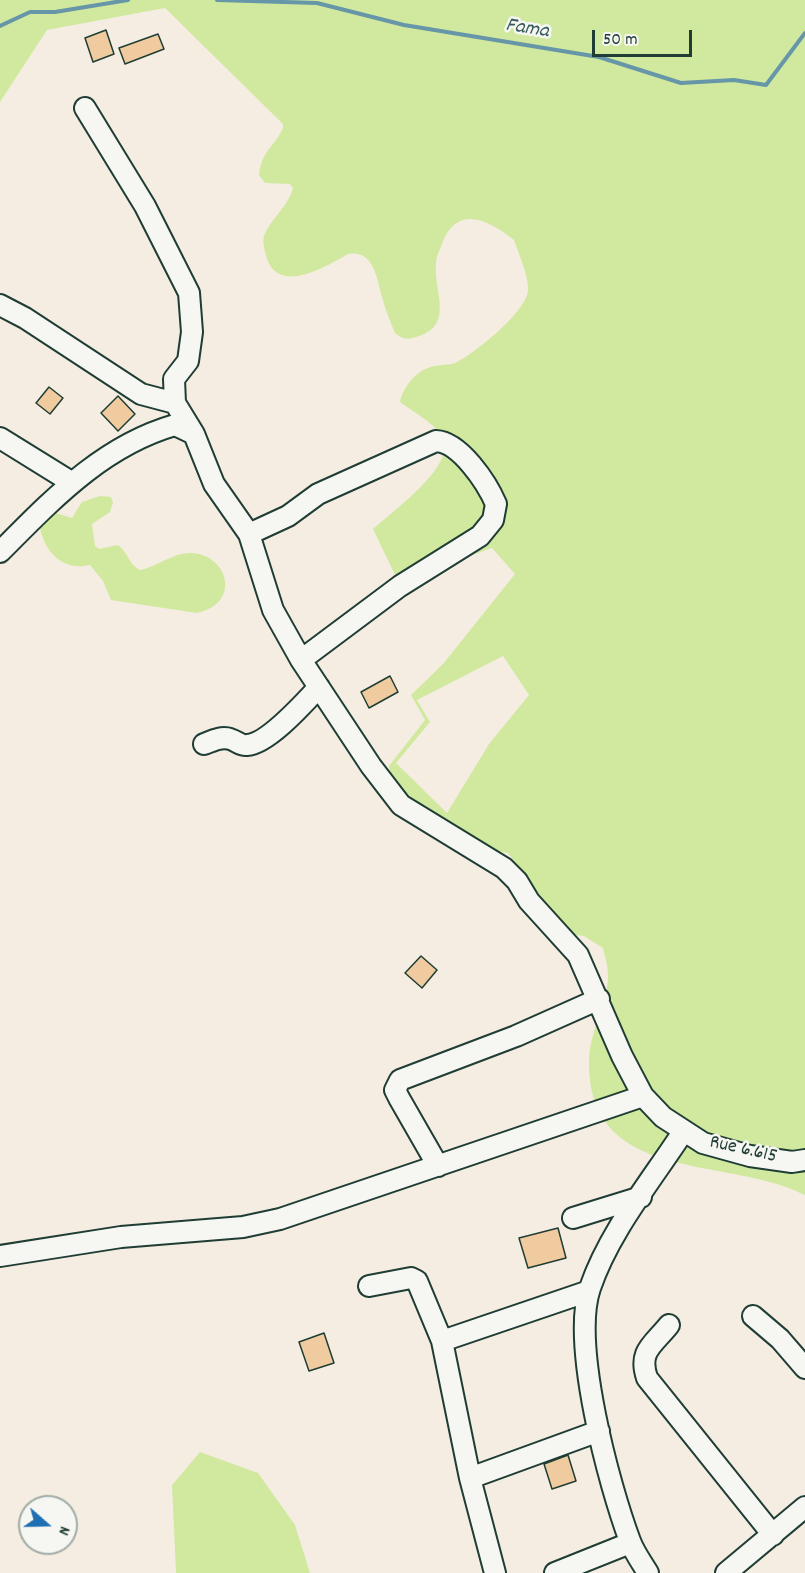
<!DOCTYPE html>
<style>
body{margin:0}
#map{position:relative;width:805px;height:1573px;overflow:hidden;background:#f5ede2;font-family:Dekko,sans-serif}
canvas{display:block}
.north{position:absolute;left:18px;top:1495px;width:60px;height:60px;box-sizing:border-box;background:#f6f6f2;border:2px solid #a0aca6;border-radius:50%;rotate:110deg;font-size:16px;font-weight:700;line-height:24px;text-align:center;color:#1f3d34}
.north::after{content:'';display:block;margin:auto;width:21px;height:27px;background:#1f6fb2;clip-path:polygon(50% 0,100% 100%,50% 72%,0 100%)}
.scale{position:absolute;left:592px;top:30px;width:100px;height:27px;box-sizing:border-box;border:3px solid #1f3d34;border-top:0;padding-left:8px;font-size:18px;line-height:21px;white-space:nowrap;color:#1f3d34;-webkit-text-stroke:4px #f6f6f2;paint-order:stroke}
</style>
<div id="map">
<canvas width="805" height="1573"></canvas>
<div class="north">N</div>
<div class="scale">50 m</div>
</div>
<script>
const ctx = document.querySelector('canvas').getContext('2d');
ctx.lineJoin = 'round';
function fillPath(path, color) { ctx.fillStyle = color; ctx.fill(path, 'evenodd'); }
function strokePath(path, color, width, dash) { ctx.strokeStyle = color; ctx.lineWidth = width; ctx.lineCap = dash ? 'butt' : 'round'; ctx.setLineDash(dash || []); ctx.stroke(path); }
function drawText(font, color, halo, rows, align = 'center') {
  ctx.font = font + ' Dekko,sans-serif'; ctx.lineWidth = 5; ctx.setLineDash([]); ctx.textBaseline = 'middle'; ctx.strokeStyle = halo; ctx.fillStyle = color; for (const [text, x, y, turn = 0] of rows) {
    ctx.save(); ctx.translate(x, y); ctx.rotate((+turn || 0) * Math.PI / 180); ctx.textAlign = isNaN(turn) ? turn : align; if (halo) ctx.strokeText(text, 0, 0); ctx.fillText(text, 0, 0); ctx.restore();
  }
}
fillPath(new Path2D(`
 M0 0H805V1195C727 1155 586 1186 589 1059 590 1032 609 997 608 975 608 966 605 957 603 948L584 936 564 933 525 889 518 867 508 853 487 849 424 823 391 780 389 766 425 720 411 695 443 664 515 574 492 548 398 581 373 529C391 513 457 465 443 438 435 423 413 412 400 402 403 388 414 373 428 368 436 364 447 366 455 363 473 355 529 310 528 289 528 274 519 255 514 240 491 222 459 203 443 241 441 248 436 256 436 263 433 291 456 326 416 337 407 340 402 339 395 333 390 321 385 309 382 297 377 279 374 249 348 254 327 266 280 295 267 259 265 251 262 243 264 236 271 218 288 207 293 188L290 184 265 183 259 175C262 150 273 149 283 128V124L165 8 47 30 0 102ZM503 656 529 695 489 744 447 813 396 763 430 722 417 700Z
 M100 496 111 497 113 503 110 512 92 524 95 546 99 549 118 545C128 552 129 565 140 570 159 566 173 552 193 553 228 556 242 603 197 613L111 600 103 581 90 565C61 572 43 550 39 523L53 512 72 518 82 502Z
 M200 1452 258 1473 295 1525 310 1573H176L172 1485Z`), '#d0e99f');
strokePath(new Path2D(`
 M217 0 317 3 404 25 599 57 681 83 734 80 766 85 805 33
 M0 26 30 12H55L128 0`), '#6696a8', 4);
const building = new Path2D(`
 M106 30 114 54 93 62 85 38Z
 M158 34 164 49 125 64 119 48Z
 M49 387 63 398 50 414 36 403Z
 M118 396 135 414 118 431 101 413Z
 M390 676 398 692 369 708 361 692Z
 M421 956 437 970 422 988 405 973Z
 M558 1228 566 1258 528 1268 519 1238Z
 M324 1333 334 1363 309 1371 299 1342Z
 M568 1455 576 1481 552 1489 544 1464Z`);
fillPath(building, '#f0cba0');
strokePath(building, '#1f3d34', 1.5);
const minor = new Path2D(`
 M85 108 145 206 189 293 192 332 188 361 174 379 175 403 194 434
 M0 305 25 318 141 394 175 403
 M0 438 71 482
 M249 534 288 516 318 494 436 441C460 442 487 483 496 504L493 520 480 536 400 586 301 660
 M0 552C52 500 102 446 175 425L194 434 214 484 249 534 273 610 301 660 371 766 401 805 504 868 517 881 529 901 578 955 622 1056 643 1096 663 1117 703 1143 750 1156 792 1162 805 1160
 M204 744C212 741 221 736 230 739 237 741 241 746 247 745 268 744 305 702 319 687
 M438 1166 399 1098 395 1090 400 1080 516 1036 599 999
 M573 1218 641 1197
 M0 1256 121 1237 243 1227 280 1219 643 1096
 M369 1286 411 1278 417 1281 442 1341 470 1478 495 1573
 M753 1316 780 1339 805 1368
 M669 1325C653 1345 638 1351 647 1378L773 1535
 M442 1341 589 1291
 M470 1478 599 1431
 M555 1573 630 1543
 M648 1573C642 1563 634 1552 630 1541 609 1485 571 1344 590 1288 609 1232 651 1181 683 1132
 M726 1573 805 1507`);
strokePath(minor, '#1f3d34', 24);
strokePath(minor, '#f6f6f2', 20);
drawText('20px', '#1f3d34', '#f6f6f2', [
 ["Rue 6.615",743,1151,13]
]);
drawText('italic 21px', '#375b5b', '#f6f6f2', [
 ["Fama",527,30,9]
]);
</script>
